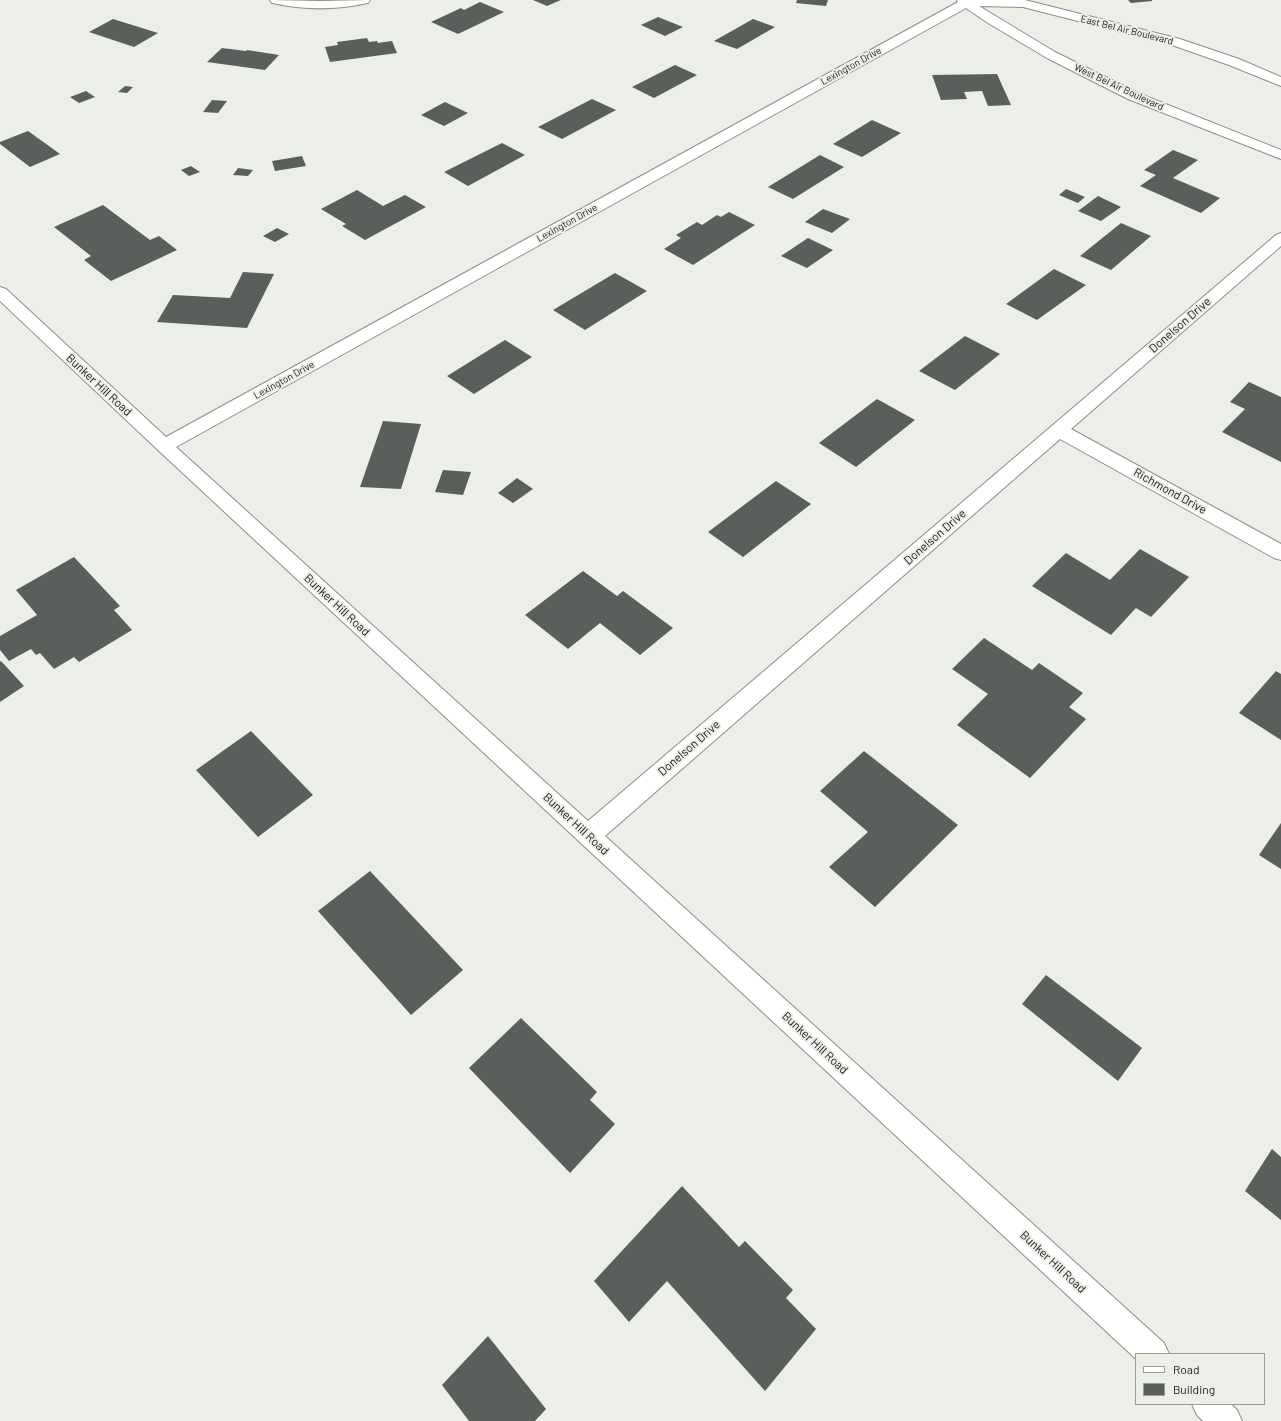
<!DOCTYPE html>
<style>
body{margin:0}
#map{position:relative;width:1281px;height:1421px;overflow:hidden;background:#ebefe8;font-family:Barlow,sans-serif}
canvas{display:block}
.legend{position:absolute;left:1135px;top:1353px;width:130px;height:52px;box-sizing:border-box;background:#ebefe8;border:1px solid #9a9d98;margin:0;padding:5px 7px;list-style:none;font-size:12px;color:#20211f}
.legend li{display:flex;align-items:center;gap:8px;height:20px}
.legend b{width:20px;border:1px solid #9a9d98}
</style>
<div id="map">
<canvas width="1281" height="1421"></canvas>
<ul class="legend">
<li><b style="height:5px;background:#fff"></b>Road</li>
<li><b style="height:11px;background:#5a5f5b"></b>Building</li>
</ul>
</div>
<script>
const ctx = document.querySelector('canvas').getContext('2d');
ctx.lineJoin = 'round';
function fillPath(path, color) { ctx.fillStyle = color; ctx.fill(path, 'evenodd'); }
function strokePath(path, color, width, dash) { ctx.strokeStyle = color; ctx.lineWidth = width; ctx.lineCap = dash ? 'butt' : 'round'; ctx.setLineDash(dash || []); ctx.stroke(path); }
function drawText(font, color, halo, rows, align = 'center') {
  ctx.font = font + ' Barlow,sans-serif'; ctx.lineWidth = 4; ctx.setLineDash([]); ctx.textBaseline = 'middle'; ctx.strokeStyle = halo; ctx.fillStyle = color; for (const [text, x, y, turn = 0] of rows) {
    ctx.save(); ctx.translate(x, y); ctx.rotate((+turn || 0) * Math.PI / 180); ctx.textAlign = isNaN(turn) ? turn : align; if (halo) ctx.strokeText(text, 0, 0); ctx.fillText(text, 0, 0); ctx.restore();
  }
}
fillPath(new Path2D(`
 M533 0H561L547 6Z
 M797 0H828L826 6 796 3Z
 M1128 0H1152V1L1131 3Z
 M480 2 504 12 458 34 431 22 461 8 464 10Z
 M658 17 683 27 665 36 641 25Z
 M113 19 158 33 134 47 89 32Z
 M753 19 775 27 737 49 714 41Z
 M367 38 369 42 377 41 378 43 392 41 397 53 330 62 325 47 338 45 337 42Z
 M222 48 246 51 247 50 279 55 265 70 207 62Z
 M675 65 697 75 654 98 632 87Z
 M997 74 1011 105 988 106 982 91 964 92 967 99 941 100 932 75Z
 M125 86 133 87 127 93 118 92Z
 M86 91 95 97 79 103 70 97Z
 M592 99 616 110 562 139 538 127Z
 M212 100 227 101 218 113 203 112Z
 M445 102 468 113 444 126 421 115Z
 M872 120 901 133 862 157 833 144Z
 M28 131 60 154 30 167 0 144V142Z
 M502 143 525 155 468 186 444 172Z
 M1173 150 1198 160 1173 178 1220 198 1201 213 1140 186 1156 175 1144 170Z
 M820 155 844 167 793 199 768 187Z
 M302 156 306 166 275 171 272 161Z
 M191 166 200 172 189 176 181 170Z
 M238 168 253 170 248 176 233 175Z
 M1066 189 1085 197 1078 203 1059 195Z
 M357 190 383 206 405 195 426 207 365 240 342 226 346 224 321 209Z
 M1098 196 1121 207 1101 221 1078 211Z
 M103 205 150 240 159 236 177 250 111 281 84 260 91 256 54 227Z
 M823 209 850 219 832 233 805 222Z
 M729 212 755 225 693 265 664 249 681 238 676 235 697 222 702 225 717 215 721 217Z
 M1121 223 1151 236 1111 270 1080 256Z
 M277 228 289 234 275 242 263 236Z
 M808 238 833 250 807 268 781 256Z
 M1054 269 1086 285 1037 320 1006 304Z
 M243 272 274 274 247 328 157 322 173 295 230 298Z
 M615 273 647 291 585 330 553 310Z
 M965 336 1000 354 955 390 919 371Z
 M505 340 532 357 474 394 447 376Z
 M1249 382 1281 397V462L1222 432 1245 409 1230 402Z
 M877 399 915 420 856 467 819 443Z
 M383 421 421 424 401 489 360 487Z
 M443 470 471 472 463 495 435 492Z
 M517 478 533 489 513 503 498 493Z
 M776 481 811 504 743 557 708 532Z
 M1140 549 1189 577 1151 617 1136 608 1111 635 1032 586 1066 553 1110 580Z
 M74 557 120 606 114 610 132 630 79 662 74 657 54 669 40 653 36 655 31 649 9 661 0 650V636L37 615 16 590Z
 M583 571 617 596 623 591 673 628 640 655 600 623 568 649 525 615Z
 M984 638 1032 670 1039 663 1083 693 1069 707 1086 719 1030 778 957 725 988 694 952 669Z
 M1 661 24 686 0 702V662Z
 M1276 671 1281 674V740L1239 713Z
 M251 731 313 795 258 837 196 770Z
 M864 751 958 825 875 907 829 867 868 832 820 791Z
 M1281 823V869L1259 855Z
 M370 871 463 970 411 1015 318 911Z
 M1046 975 1142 1048 1118 1081 1022 1004Z
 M521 1018 597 1092 590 1100 615 1124 570 1173 469 1068Z
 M1272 1149 1281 1157V1220L1245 1191Z
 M682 1186 739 1247 745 1241 793 1290 786 1298 816 1329 765 1391 667 1281 629 1322 594 1281Z
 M488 1336 546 1409 535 1421H469L442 1385Z`), '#5a5f5b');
const minor = new Path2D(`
 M270 0 320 1 370 0 368 3C337 10 303 10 272 3Z
 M957 0H1025L1180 39 1239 59 1281 77V86L1229 65 1172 45 1023 7 979 6 1055 52 1138 93 1281 150V159L1128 99 1047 58 988 23 966 8 176 447 588 821 1276 235 1281 233V246L1071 429 1281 544V560L1274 558 1060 439 605 836 1164 1343 1169 1354H1136V1359L158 450 0 301V287L6 289 166 437 958 2Z
 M1192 1404H1231L1237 1410 1242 1421H1203L1197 1415Z`);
strokePath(minor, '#8b8e89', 2);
fillPath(minor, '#fff');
drawText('10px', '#20211f', '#ebefe8', [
 ["East Bel Air Boulevard",1127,30,14],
 ["Lexington Drive",851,66,-29],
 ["West Bel Air Boulevard",1119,87,25],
 ["Lexington Drive",567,223,-29],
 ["Lexington Drive",284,380,-29]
]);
drawText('12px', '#20211f', '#ebefe8', [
 ["Donelson Drive",1180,325,-41],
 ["Bunker Hill Road",99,385,43],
 ["Richmond Drive",1170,491,29],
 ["Donelson Drive",935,537,-41],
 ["Bunker Hill Road",337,605,43],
 ["Donelson Drive",689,748,-41],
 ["Bunker Hill Road",576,824,43],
 ["Bunker Hill Road",815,1043,43],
 ["Bunker Hill Road",1053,1262,43]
]);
</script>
